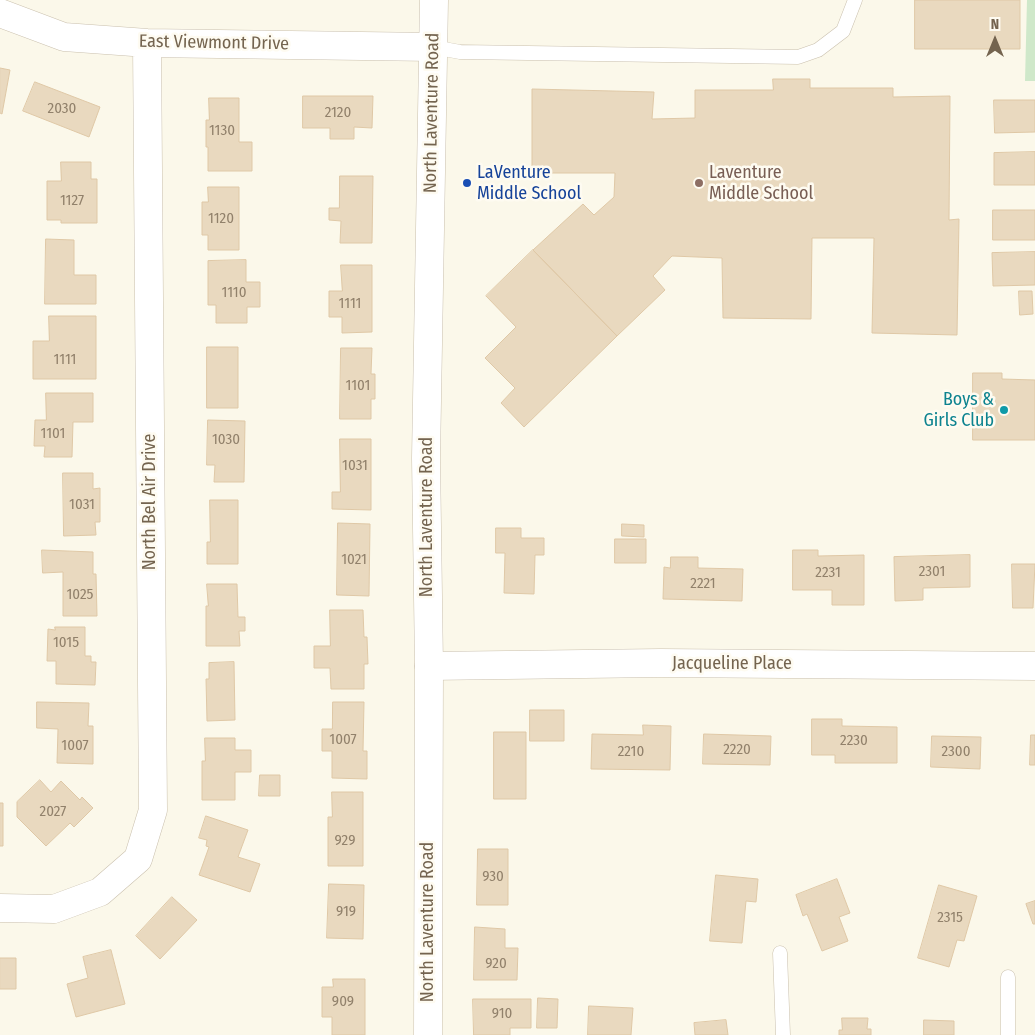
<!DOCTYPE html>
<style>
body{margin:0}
#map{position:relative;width:1035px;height:1035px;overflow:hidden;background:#fbf8ea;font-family:"Fira Sans Condensed",sans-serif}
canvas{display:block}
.north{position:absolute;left:970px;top:15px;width:50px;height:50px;-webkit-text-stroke:4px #fefbf1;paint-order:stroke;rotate:0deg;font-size:14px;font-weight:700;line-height:20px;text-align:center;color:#74644f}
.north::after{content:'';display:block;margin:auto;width:18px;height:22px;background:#74644f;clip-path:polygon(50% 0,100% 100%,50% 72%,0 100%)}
</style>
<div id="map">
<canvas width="1035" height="1035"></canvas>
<div class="north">N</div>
</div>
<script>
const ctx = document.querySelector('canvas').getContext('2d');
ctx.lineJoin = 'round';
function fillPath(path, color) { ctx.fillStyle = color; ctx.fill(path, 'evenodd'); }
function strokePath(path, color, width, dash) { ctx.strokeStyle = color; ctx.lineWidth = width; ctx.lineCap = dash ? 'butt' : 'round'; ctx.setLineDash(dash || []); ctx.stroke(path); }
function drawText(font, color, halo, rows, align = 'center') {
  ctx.font = font + ' "Fira Sans Condensed",sans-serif'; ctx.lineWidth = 5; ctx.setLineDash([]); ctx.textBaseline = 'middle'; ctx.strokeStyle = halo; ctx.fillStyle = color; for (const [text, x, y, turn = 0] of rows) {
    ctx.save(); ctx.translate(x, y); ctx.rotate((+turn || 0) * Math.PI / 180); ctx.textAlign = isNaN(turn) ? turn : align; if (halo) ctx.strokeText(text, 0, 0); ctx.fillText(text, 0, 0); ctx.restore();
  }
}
fillPath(new Path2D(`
 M1027 0H1035V81H1025Z`), '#cfe8ca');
const building = new Path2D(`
 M915 0H1020V49H915Z
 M0 68 10 70 2 114 0 113Z
 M773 79H810V88H893V97L950 96 949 220 959 219 957 335 872 333 874 238H812L811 319 723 318 722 258 672 256 653 276 665 290 617 336 533 250 583 204 594 215 614 197 615 173H532V89L654 92 652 119 695 118V90H773Z
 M35 82 100 107 89 137 23 111Z
 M303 96H373L372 128 354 127V139H330V128H303Z
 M209 98H239V142H252V171H208V147H206V120H209Z
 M994 100H1035V132L995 133Z
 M1035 152V185H994V153Z
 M61 162H91V179H97V223H61V220H47V181H61Z
 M340 176H373L372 243H340L341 221 329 220V208H339Z
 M208 187H239V250H208V235H202V202H208Z
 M993 210H1035V240H993Z
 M46 239 74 240V275H96V304H45Z
 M533 250 617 336 524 427 501 403 515 388 485 358 516 327 486 296Z
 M1035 252V285L993 286 992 253Z
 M246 260V282H260V307H247V323H216V305H208V261Z
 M341 265H372V332L342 333V317H329V291H342Z
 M1019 291H1032L1033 314 1020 315Z
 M49 316H96V379H33V341H49Z
 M207 347H238V408H207Z
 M341 348H372L371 374H375V399H371V419H340Z
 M973 373H1002V379L1035 380V440H973Z
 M46 393H93V422H73L72 457H44L45 446H34L35 420H46Z
 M208 420 245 421 244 482H214L215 465H207Z
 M340 439H371V510L332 509V492H340Z
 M63 473H93V489L100 488V522H95L96 535 64 536Z
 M210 500H238V564H207V542H210Z
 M338 523 370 524 369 596 337 595Z
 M622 524 644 525V537L622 536Z
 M496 528H521V538H544V555H535L534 594 504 593 505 553H496Z
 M615 539H646V563H615Z
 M42 550 93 552V574H96L97 616H63V572L43 573Z
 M793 550H818V556L864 555V605H832V590H793Z
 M970 555V587L923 588V600L895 601 894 557Z
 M671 557H698V568L743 569 742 601 663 599 664 567 670 568Z
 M1012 564H1035L1033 608H1013Z
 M207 584H237L238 617H245V631H239L240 646H206V606H208Z
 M330 610H363L364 637H367L368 664H364V689H331L330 668H314V646H330Z
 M55 627H85V656H91V662H96L95 685 56 684V661H47L48 629 55 630Z
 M234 662 235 720 207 721 206 679H209V663Z
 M37 702 89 703 88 726H93V764L57 763 58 729 37 728Z
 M333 702H364L363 751H367V779L332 778V751H322V729H332Z
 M530 710H564V741H530Z
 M812 719H842V726L897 727V763H835V755H812Z
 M643 725 671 726 670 770 591 769 592 734 643 735Z
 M494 732H526V799H494Z
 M704 734 771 736 770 765 703 764Z
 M1031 735H1035V765H1030Z
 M932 736 981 737 980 769 931 767Z
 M205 738H235V750H251V772H235V800H202V761H205Z
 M260 775H280V796H259Z
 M40 780 51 792 61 781 80 800 82 797 93 808 74 827 70 823 46 846 17 817V802Z
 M332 792H363V866H328V817H332Z
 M0 803H3V846H0Z
 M206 816 248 830 238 857 260 864 250 892 199 875 209 847 206 846 207 840 199 838Z
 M478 849H508V905H477Z
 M716 875 758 879 756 902 746 901 742 943 710 941Z
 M837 879 850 913 839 917 848 941 822 951 807 914 803 916 796 895Z
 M329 884 364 885 363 939 327 938Z
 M939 885 977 896 964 941 957 940 949 967 918 958Z
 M172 897 197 920 160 959 136 936Z
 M1035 901V924H1033L1026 904Z
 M475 927 505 929V948H518L517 980H474Z
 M111 950 125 1004 76 1017 67 984 88 978 83 957Z
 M0 958H16V989H0Z
 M333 979H365V1035H332V1017H322V987H333Z
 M538 998 558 999 557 1028H537Z
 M473 999H531V1028H510V1035H474Z
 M589 1006 633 1008 631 1035H588Z
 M842 1018H868L867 1029H871V1035H839V1030H842Z
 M726 1020 728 1035H695L694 1023Z
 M924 1020 954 1021V1035H924Z`);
fillPath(building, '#e9d9bf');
strokePath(building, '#dfc8a6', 1);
const service = new Path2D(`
 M433 47 460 52 798 57 818 50 843 31 855 0
 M780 953 783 1035
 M1008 1035V977`);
const minor = new Path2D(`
 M0 13 64 37 147 43 433 47
 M429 666 661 663 1035 666
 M0 908 54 909 100 892 138 859 153 810 147 43`);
const tertiary = new Path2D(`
 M428 1035 429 666 426 458 434 0`);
strokePath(service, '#cac0ae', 15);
strokePath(minor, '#cac0ae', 29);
strokePath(tertiary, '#cac0ae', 29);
strokePath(service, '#fff', 14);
strokePath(minor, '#fff', 28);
strokePath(tertiary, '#fff', 28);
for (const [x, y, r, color] of [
 [467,183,5,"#1a4fb4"],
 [699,183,5,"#8d6e63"],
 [1004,410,5,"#0f9aa8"]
]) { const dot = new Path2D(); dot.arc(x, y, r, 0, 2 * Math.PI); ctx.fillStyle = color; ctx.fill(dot); strokePath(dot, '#fefbf1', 2); }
drawText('15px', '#91816b', null, [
 ["2030",62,109],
 ["2120",338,113],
 ["1130",222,131],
 ["1127",72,201],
 ["1120",221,219],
 ["1110",234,293],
 ["1111",350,304],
 ["1111",65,360],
 ["1101",358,386],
 ["1101",53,434],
 ["1030",226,440],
 ["1031",355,466],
 ["1031",82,505],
 ["1021",354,560],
 ["2301",932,572],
 ["2231",828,573],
 ["2221",703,584],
 ["1025",80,595],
 ["1015",66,643],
 ["1007",343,740],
 ["2230",854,741],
 ["1007",75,746],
 ["2220",737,750],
 ["2210",631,752],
 ["2300",956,752],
 ["2027",53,812],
 ["929",345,841],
 ["930",493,877],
 ["919",346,912],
 ["2315",950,918],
 ["920",496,964],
 ["909",343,1002],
 ["910",502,1014]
]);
drawText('18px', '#74644f', '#fefbf1', [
 ["East Viewmont Drive",214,43,1],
 ["North Laventure Road",432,113,-89],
 ["North Bel Air Drive",150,502,-90],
 ["North Laventure Road",427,517,-90],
 ["Jacqueline Place",732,664],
 ["North Laventure Road",428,922,-90]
]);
drawText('18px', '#164399', '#fefbf1', [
 ["LaVenture",477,173],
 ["Middle School",477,194]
], 'left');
drawText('18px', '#785e54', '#fefbf1', [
 ["Laventure",709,173],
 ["Middle School",709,194]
], 'left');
drawText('18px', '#0d838f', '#fefbf1', [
 ["Boys &",994,400],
 ["Girls Club",994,421]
], 'right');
</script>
